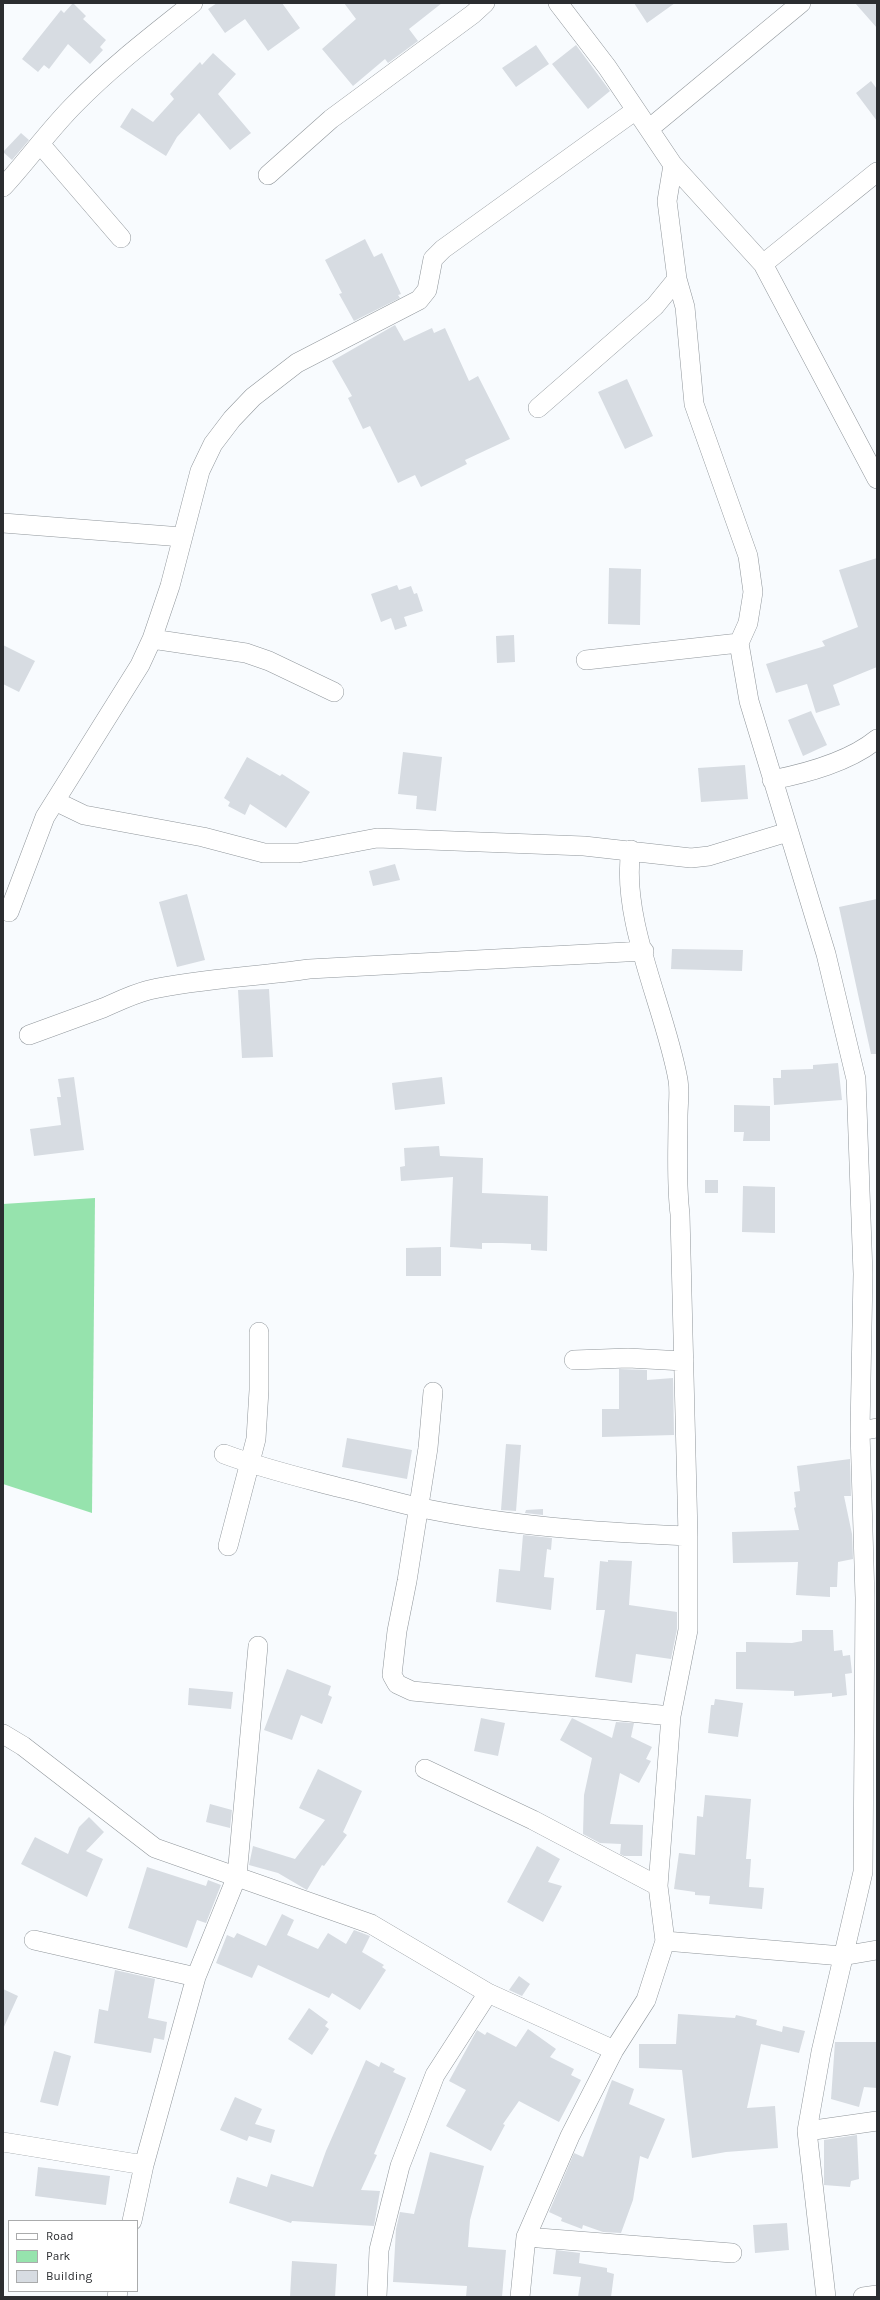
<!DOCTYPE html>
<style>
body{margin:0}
#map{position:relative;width:880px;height:2300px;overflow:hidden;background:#f8fbfe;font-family:Karla,sans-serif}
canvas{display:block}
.frame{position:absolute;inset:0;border:4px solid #2b2d30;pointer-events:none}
.legend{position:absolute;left:8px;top:2220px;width:130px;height:72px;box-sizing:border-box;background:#fff;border:1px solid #aaabac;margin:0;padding:5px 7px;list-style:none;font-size:12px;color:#2b2d30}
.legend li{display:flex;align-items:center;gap:8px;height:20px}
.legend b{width:20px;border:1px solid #aaabac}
</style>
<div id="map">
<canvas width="880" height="2300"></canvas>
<div class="frame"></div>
<ul class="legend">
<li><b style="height:5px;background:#fff"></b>Road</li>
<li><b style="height:11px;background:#96e3ad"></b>Park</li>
<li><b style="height:11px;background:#d7dce2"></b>Building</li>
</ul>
</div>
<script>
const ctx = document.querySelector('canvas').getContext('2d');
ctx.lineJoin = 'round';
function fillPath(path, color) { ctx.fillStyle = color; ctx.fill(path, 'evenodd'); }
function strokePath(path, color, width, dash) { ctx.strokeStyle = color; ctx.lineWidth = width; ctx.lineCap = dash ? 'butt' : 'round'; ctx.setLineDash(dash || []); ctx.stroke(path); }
fillPath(new Path2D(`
 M95 1198 92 1513 3 1484V1204Z`), '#96e3ad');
fillPath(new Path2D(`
 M73 3 86 16 83 19 106 40 100 47 103 50 90 64 68 44 49 69 44 65 38 72 22 59 61 10 64 13Z
 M217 3H282L300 28 268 51 245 19 225 33 208 9Z
 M344 3H442L409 29 418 41 388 63 385 59 353 86 322 49 356 19Z
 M634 3H675L647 23Z
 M855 3H877V28Z
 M536 45 549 64 516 87 502 68Z
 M576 45 610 91 588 109 552 64Z
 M213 53 236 74 218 94 251 133 230 150 199 113 177 137 166 156 120 127 132 108 153 122 174 99 170 94 200 62 202 65Z
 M871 81 877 89V121L856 93Z
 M21 133 29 140 12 160 3 152Z
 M365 239 374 257 382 253 401 294 398 295 400 298 354 321 339 294 342 293 325 260Z
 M395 325 404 341 432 328 434 333 445 328 469 381 478 376 510 439 465 460 467 464 421 487 415 475 398 483 370 426 363 429 348 398 352 396 332 361Z
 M627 379 653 436 625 449 598 392Z
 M877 558V667L833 685 840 705 816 713 807 684 776 693 766 664 825 646 822 641 858 627 839 570Z
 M609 568 641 569 640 625 608 624Z
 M397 585 399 590 411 586 414 594 417 593 423 611 404 617 407 626 395 630 391 618 381 622 371 594Z
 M514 635 515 662 497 663 496 636Z
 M3 645 35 661 19 692 3 684Z
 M811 711 827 745 803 756 788 720Z
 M403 752 442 757 436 811 416 809 417 796 398 794Z
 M247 757 280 776 282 774 310 792 286 828 250 804 245 815 228 806 230 802 224 798Z
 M745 765 748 799 701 802 698 768Z
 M395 864 400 880 373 886 369 871Z
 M187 894 205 960 177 967 159 902Z
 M877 899V1054H871L839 907Z
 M672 949 743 950 742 971 671 969Z
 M269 989 273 1057 242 1058 238 990Z
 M838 1063 842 1100 774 1105 773 1078H781V1070L813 1069V1065Z
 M74 1077 84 1150 34 1156 30 1129 61 1125 57 1097H61L58 1079Z
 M442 1077 445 1104 395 1110 392 1083Z
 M734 1105 770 1106V1141H743L744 1132H734Z
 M439 1146 440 1156 483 1158 482 1193 548 1196 547 1251 531 1250V1244L502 1243H482V1249L450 1247 453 1177 401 1181 400 1167 405 1166 404 1148Z
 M705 1180H718V1193H705Z
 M743 1186 775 1187V1233L742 1232Z
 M441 1247V1276H406V1248Z
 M619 1369 647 1370V1380L673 1378 674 1435 602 1437V1409H619Z
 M347 1438 412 1450 407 1479 342 1467Z
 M506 1444 521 1445 516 1511 501 1510Z
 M850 1459 851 1496H844L852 1534 853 1559 838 1562 837 1587H830V1597L796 1595 798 1562 733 1563 732 1532 799 1530 794 1508 796 1507 794 1492 800 1491 797 1466Z
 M543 1509V1515L525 1513 526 1510Z
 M523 1535 552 1538 551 1550 547 1549 544 1577 554 1578 551 1610 496 1602 499 1569 520 1571Z
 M608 1560 632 1561 629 1605 677 1612V1629L671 1659 636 1654 632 1683 595 1677 605 1610H596L600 1561 608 1562Z
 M802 1630H833L834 1651 842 1650 843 1656 850 1655 852 1673 845 1674 847 1695 832 1697V1693L794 1696V1691L736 1689V1652H746V1642L792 1643 802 1641Z
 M287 1669 331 1686 328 1695 332 1697 322 1724 301 1715 292 1740 264 1730Z
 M189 1688 233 1692 231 1709 188 1705Z
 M715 1699 743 1703 738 1737 708 1733 711 1705H714Z
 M481 1718 505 1723 498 1756 474 1751Z
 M572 1718 612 1738 616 1722 634 1723 631 1737 652 1747 646 1759 651 1761 639 1783 620 1773 610 1824 643 1825 642 1856H624L620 1854 621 1844 600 1843 583 1834 584 1795 592 1758 560 1740Z
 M318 1769 362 1791 343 1832 347 1835 324 1866 322 1865 307 1890 278 1873 249 1865 253 1846 295 1859 325 1820 299 1808Z
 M705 1795 751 1799 746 1859H751L749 1887 764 1888 762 1909 709 1904 710 1896 695 1895V1892L674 1889 679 1853 695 1855 697 1816 703 1817Z
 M210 1804 232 1810 230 1828 206 1822Z
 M89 1817 104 1832 86 1851 103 1859 87 1897 21 1864 35 1837 68 1854 79 1827Z
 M537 1846 560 1859 548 1882 562 1886 543 1922 507 1902Z
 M147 1867 206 1886 208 1880 221 1885 206 1923 197 1920 187 1948 128 1928Z
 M282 1914 294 1920 287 1935 318 1949 328 1933 346 1944 354 1930 370 1936 362 1952 384 1965 382 1967 386 1970 360 2010 332 1993 329 1998 258 1965 252 1978 216 1963 227 1935 234 1938 237 1933 266 1946Z
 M115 1970 155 1979 148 2018 167 2022 164 2040 154 2038 151 2053 94 2043 99 2009 108 2011Z
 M519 1976 530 1984 522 1996 509 1990Z
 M3 1989 18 1996 3 2029Z
 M309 2008 328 2022 325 2026 329 2029 312 2055 288 2039Z
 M678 2014 735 2018 736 2015 757 2020 756 2025 782 2032 783 2026 805 2031 799 2053 761 2044 747 2108 775 2106 778 2148 726 2152 692 2158 682 2070 639 2068V2044H676Z
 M528 2029 556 2049 550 2057 574 2069 571 2075 581 2080 559 2122 519 2101 503 2124 505 2125 491 2151 446 2126 466 2090 449 2081 477 2030 485 2035 487 2032 516 2047Z
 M835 2042H877V2088L864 2087 859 2107 831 2099Z
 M54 2051 71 2056 58 2106 40 2102Z
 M366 2060 379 2067 381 2062 395 2069 393 2072 406 2078 374 2154 377 2155 361 2190 380 2191 374 2226 292 2221 291 2223 229 2203 237 2177 267 2187 271 2174 313 2187 326 2151Z
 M612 2080 634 2089 629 2104 665 2119 648 2159 640 2156 633 2200 621 2233 603 2232 583 2225 582 2229 561 2221 562 2218 549 2212 574 2153 583 2157Z
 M235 2097 262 2109 255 2124 275 2130 271 2143 249 2136 247 2141 220 2130Z
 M857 2135 859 2179 851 2181 850 2187 824 2185V2140Z
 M430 2152 484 2166 470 2220 468 2247 506 2250 502 2297H466L467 2286 393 2282 396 2229 400 2212 414 2214Z
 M38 2167 110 2176 106 2205 35 2196Z
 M787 2223 789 2250 755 2253 753 2225Z
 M556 2250 580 2253 579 2263 607 2268V2272L614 2274 611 2297H578L581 2277 553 2274Z
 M292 2261 337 2264 335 2297H290Z`), '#d7dce2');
const minor = new Path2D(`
 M558 3 607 67 673 165 763 264 877 479
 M636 110 443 249 433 259 427 290 419 300 297 363 253 397 232 419 213 444 200 471 170 586 152 639 140 665 55 801 84 815 203 837 264 853H298L377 838 584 846 691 858 709 856 788 832
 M650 128 801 3
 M41 145 121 238
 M673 165 667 201 677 279 685 307 694 404 748 556 753 592 748 623 739 643 749 701 826 954 856 1079 863 1274 860 1431 865 1598 863 1872 821 2052 807 2131 826 2297
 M268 175 331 119 473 14 485 3
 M3 187C28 160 49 130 75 104 111 67 153 35 193 3
 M763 264 877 172
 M538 408 655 306 677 279
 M3 523 182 537
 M152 639 246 653 269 661 334 692
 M586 660 739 643
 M772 780C807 773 849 762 877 739
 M9 912 45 817 55 801
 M29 1035C53 1026 79 1017 103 1008 119 1001 133 994 149 990 202 978 256 977 309 969L644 951
 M574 1360 628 1358 684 1361
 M433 1392 428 1448 407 1581 397 1631 392 1675 397 1684 412 1691 671 1716
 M860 1431 877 1428
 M224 1454C261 1468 299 1477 337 1487 364 1493 390 1501 417 1507 506 1526 597 1532 688 1536
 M228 1546 256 1439 259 1390V1332
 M3 1734 23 1746 155 1848 371 1924 488 1993 614 2050
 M425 1769 533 1820 658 1886
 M34 1940 196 1977
 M665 1941 842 1956 877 1950
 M807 2131 877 2121
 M3 2142 144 2165
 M132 2221 144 2165 196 1977 237 1876 258 1646
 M526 2237 732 2253
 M117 2297 118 2291
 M377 2297 379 2250 400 2166 435 2075 488 1993
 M520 2297 526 2237 570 2136 614 2050 646 2000 665 1941 658 1886 671 1716 688 1630V1536L680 1214C676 1182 678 1149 678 1117 678 1105 680 1092 678 1080 666 1010 620 920 631 850
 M863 2297 877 2295`);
strokePath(minor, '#90969b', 20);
strokePath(minor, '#fff', 19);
</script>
